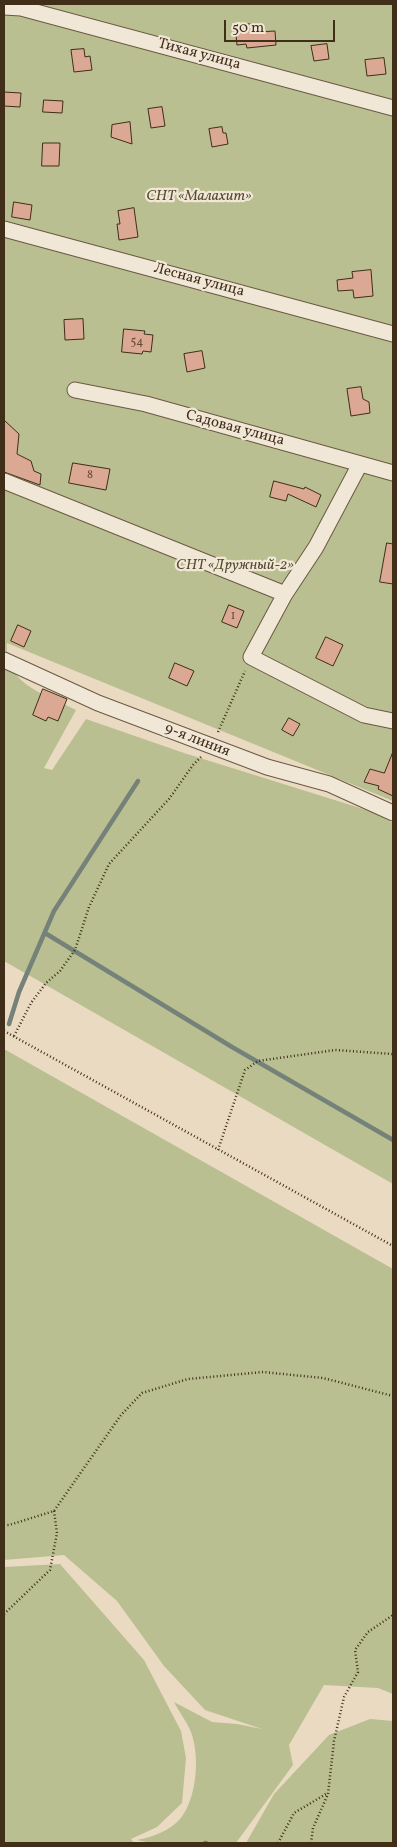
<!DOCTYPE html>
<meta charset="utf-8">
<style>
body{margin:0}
#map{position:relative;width:397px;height:1847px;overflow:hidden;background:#eadac1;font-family:Vollkorn,serif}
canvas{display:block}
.frame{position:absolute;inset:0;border:5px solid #402e19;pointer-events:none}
.scale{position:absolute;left:224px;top:20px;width:111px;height:22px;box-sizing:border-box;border:2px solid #402e19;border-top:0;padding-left:6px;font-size:15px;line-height:18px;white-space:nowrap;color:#402e19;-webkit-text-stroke:4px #f1e7d7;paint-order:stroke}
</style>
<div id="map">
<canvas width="397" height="1847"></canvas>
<div class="frame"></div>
<div class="scale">50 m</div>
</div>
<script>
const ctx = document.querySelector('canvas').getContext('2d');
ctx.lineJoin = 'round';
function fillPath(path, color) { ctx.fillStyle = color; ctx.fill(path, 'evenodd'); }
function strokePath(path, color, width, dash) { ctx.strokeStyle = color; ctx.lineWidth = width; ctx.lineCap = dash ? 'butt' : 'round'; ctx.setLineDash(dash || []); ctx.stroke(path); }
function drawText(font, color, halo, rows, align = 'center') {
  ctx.font = font + ' Vollkorn,serif'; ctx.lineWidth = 4.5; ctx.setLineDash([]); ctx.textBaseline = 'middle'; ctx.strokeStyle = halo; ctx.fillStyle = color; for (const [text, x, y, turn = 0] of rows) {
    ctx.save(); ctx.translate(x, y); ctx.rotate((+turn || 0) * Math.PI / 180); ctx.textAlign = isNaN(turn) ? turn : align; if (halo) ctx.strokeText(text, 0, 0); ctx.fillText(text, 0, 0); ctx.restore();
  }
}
fillPath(new Path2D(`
 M4 4H393V801L7 643C3 684 47 695 76 710L44 768 52 770 86 719 184 753 373 812 393 823V1184L4 961Z
 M4 1049 393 1269V1694L378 1688 324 1685 289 1745 293 1765 236 1843H151L137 1840C152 1837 170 1831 181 1818 197 1797 200 1756 191 1732 187 1722 179 1712 174 1702L212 1722 237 1724 262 1729 205 1710 164 1666 117 1601 64 1555 4 1560Z
 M60 1564 144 1660 181 1731 186 1758 182 1803 157 1827 131 1839 134 1843H4V1567Z
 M370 1719 393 1721V1843H246L274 1794 329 1735Z`), '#b9bf91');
strokePath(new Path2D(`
 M45 933 232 1047 393 1140
 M9 1024 19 992 54 911 138 781
 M205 1843H206`), '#758279', 4.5);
const building = new Path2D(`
 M256 24V32L275 31 276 45 247 48 246 44 237 45 235 25Z
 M327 44 329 59 314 61 311 46Z
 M84 49 85 57 90 56 92 70 74 72 71 50Z
 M384 58 386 74 367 76 365 60Z
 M4 92 21 93 20 107 4 106Z
 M44 100 63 101 62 113 43 112Z
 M162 107 165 126 151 128 148 109Z
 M130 122 132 144 111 137 112 125Z
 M222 127 223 133H226L228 144 212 147 209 129Z
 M43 143H60L59 166H42Z
 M14 202 32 205 30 220 12 217Z
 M134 208 138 237 119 240 117 224H120L118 211Z
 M371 270 373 296 354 298 353 290 338 291 337 280 353 278 352 272Z
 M83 319 84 339 65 340 64 320Z
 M124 329 145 331 144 334 153 335 151 352 143 351 142 354 122 352Z
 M202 351 205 368 187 372 184 354Z
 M361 387 363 399 369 402 370 413 351 416 347 389Z
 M4 420 19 434 17 454 31 461 34 471 41 474 40 485 4 472Z
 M73 463 110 469 106 490 69 483Z
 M274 481 304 489 305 487 321 495 316 507 288 494 286 501 270 497Z
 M387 543 393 544V584L380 582Z
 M229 605 244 611 237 628 222 622Z
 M18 625 31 631 24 647 11 641Z
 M326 637 343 645 333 666 316 658Z
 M175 663 194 671 187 686 169 678Z
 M43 689 67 699 58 721 48 717 46 721 33 715Z
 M289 718 300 724 293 736 282 730Z
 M393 752V796L378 789 379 786 364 782 370 769 384 773Z`);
fillPath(building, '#dba894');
strokePath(building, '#402e19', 1);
const minor = new Path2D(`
 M4 7 21 8 393 108
 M4 229 393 334
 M75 390 146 404 393 473
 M360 464 316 547 285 594 251 657 364 715 393 721
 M4 481 285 594
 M4 660 98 703 267 767 329 784 393 813`);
strokePath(minor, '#6a5943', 17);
strokePath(new Path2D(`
 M218 732 245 671
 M4 1031 393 1246
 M14 1036 31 1003 46 983 60 971 75 950 89 907 109 864 169 799 193 765 201 757
 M218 1150 245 1070 258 1061 335 1050 393 1054
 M4 1525H9L54 1511 121 1415 142 1393 188 1379 263 1372 323 1378 393 1396
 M4 1614 50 1570 57 1533 54 1511
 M278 1843 294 1813 326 1794
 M311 1843 313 1828 328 1794 334 1741 344 1697 358 1672 355 1650 368 1632 393 1615`), '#402e19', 2.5, [1, 2.5]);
strokePath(minor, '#f1e7d7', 15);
drawText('12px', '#674c38', null, [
 ["54",137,343],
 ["8",90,476],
 ["1",233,617]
]);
drawText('15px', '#402e19', '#f1e7d7', [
 ["Тихая улица",199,55,15],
 ["Лесная улица",199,281,15],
 ["Садовая улица",235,429,15],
 ["9-я линия",197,741,21]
]);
drawText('italic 15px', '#584b31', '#f1e7d7', [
 ["СНТ «Малахит»",199,197],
 ["СНТ «Дружный-2»",235,566]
]);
</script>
